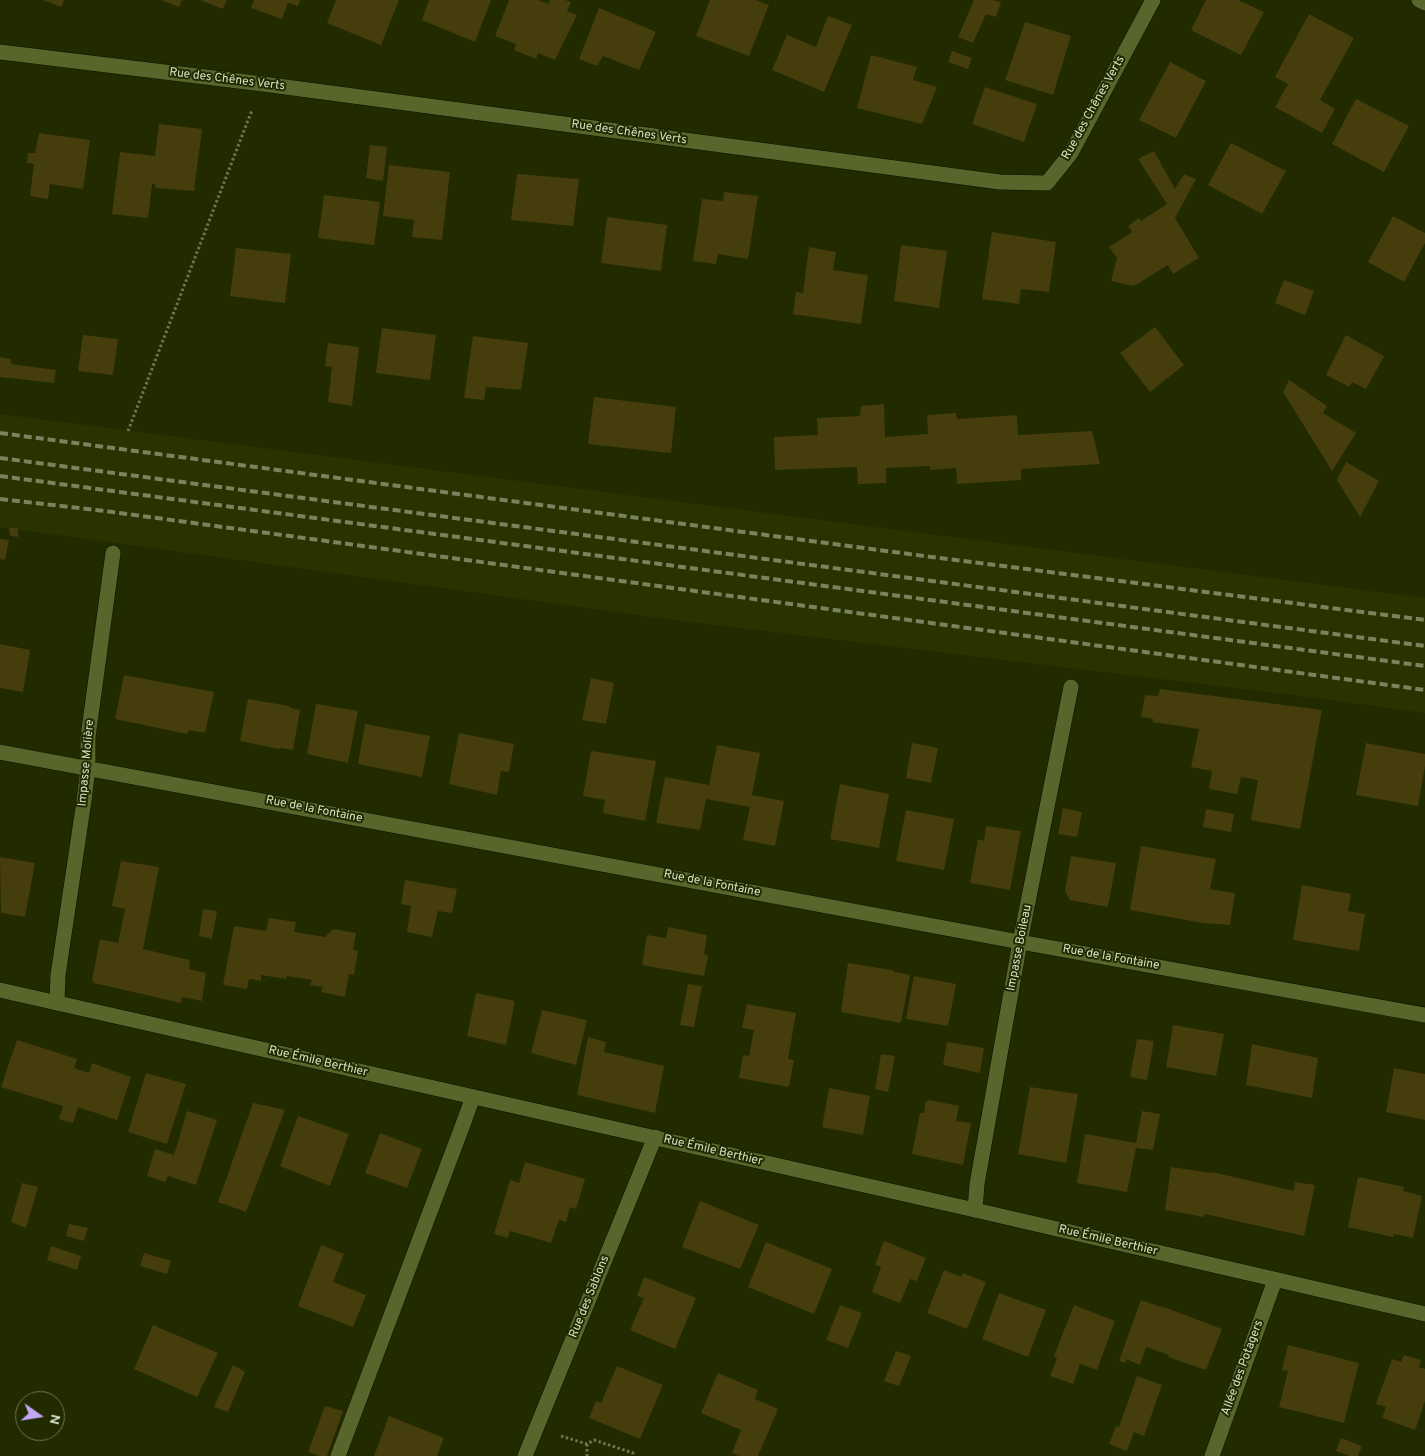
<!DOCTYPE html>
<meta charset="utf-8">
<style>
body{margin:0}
#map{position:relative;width:1425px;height:1456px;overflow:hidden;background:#222a00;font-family:Overpass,sans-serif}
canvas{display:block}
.north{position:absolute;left:15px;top:1391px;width:50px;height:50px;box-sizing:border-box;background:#222a00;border:1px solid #6b734e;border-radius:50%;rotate:103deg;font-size:14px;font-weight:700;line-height:20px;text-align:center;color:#d8e1c3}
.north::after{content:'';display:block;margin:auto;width:18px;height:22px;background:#c2a7f2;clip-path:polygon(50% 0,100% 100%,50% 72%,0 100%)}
</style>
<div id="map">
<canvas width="1425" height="1456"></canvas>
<div class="north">N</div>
</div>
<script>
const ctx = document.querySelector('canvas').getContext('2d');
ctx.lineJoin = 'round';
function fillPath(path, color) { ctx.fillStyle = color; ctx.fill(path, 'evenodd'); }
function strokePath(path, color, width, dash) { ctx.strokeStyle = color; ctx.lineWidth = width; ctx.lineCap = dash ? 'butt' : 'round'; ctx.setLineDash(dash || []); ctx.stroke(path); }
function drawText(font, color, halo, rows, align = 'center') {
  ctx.font = font + ' Overpass,sans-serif'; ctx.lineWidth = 4; ctx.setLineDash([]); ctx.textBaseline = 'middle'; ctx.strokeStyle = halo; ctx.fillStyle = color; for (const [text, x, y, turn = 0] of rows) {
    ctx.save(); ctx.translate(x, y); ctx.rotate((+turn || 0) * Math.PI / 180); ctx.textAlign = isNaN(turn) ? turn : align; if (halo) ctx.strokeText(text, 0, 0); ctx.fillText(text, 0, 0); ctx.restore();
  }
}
fillPath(new Path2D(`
 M0 414 1425 598V713L1301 696 674 620 0 527Z`), '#293300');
fillPath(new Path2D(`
 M43 0H64L61 7Z
 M161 0H182L179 7Z
 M200 0H227L223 9Z
 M254 0H300L298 6 288 3 282 19 251 8Z
 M336 0H399L381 45 327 23Z
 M429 0H491L475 42 422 20Z
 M509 0H538L548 4 550 0H565L571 2 567 11 577 15 555 60 538 53 536 59 514 50 516 44 495 36Z
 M710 0H756L769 5 749 56 696 36Z
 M974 0H993L1001 2 996 17 986 14 973 43 958 37Z
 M1206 0H1238L1264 12 1241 55 1191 30Z
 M599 8 656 32 639 70 603 56 597 66 579 59Z
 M1309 14 1354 38 1320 100 1335 109 1322 133 1275 107 1288 84 1275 77Z
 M828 16 852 25 824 92 772 70 787 35 816 47Z
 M1025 22 1071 36 1053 95 1005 80Z
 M952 51 972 58 968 69 948 62Z
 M871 55 917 67 913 80 937 87 922 124 857 108Z
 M1170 62 1206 81 1176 138 1139 120Z
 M985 87 1037 104 1024 142 972 124Z
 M1356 99 1409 126 1384 172 1332 144Z
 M159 124 202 129 194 191 155 188V184H152L148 218 112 214 120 152 155 156Z
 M39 133 90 140 83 189 50 184 48 199 30 196 34 164 27 163 28 153H35Z
 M1231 143 1286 171 1262 214 1208 185Z
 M370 145 387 147 383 181 366 178Z
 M1154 151 1175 189 1184 174 1196 179 1175 218 1199 258 1173 274 1168 265 1134 286 1111 281 1117 258 1109 247 1132 232 1128 226 1139 218 1141 221 1167 204 1138 159Z
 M389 165 450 172 442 240 412 237 414 220 383 216Z
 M517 174 579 179 573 226 511 220Z
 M724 192 758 196 748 259 718 254 716 264 693 261 702 199 723 201Z
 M324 195 380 202 374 245 318 238Z
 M1393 216 1425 233V243L1404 282 1368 262Z
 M607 217 667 225 661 271 601 263Z
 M992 232 1056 242 1049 292 1021 289 1019 304 982 299Z
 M901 245 947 251 939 308 894 301Z
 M809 247 836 252 833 270 868 275 861 324 793 314 796 292 803 293Z
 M236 248 291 254 285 303 230 296Z
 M1284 280 1314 291 1305 315 1275 303Z
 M1155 327 1184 365 1150 392 1120 353Z
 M382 328 436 335 430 380 376 373Z
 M83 335 118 339 113 375 78 371Z
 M1346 335 1384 356 1366 389 1352 382 1349 387 1326 375Z
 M473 336 528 343 521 390 486 387 484 400 464 398Z
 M328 343 359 347 352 406 328 402 332 367 325 366Z
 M0 357 11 359V364L56 370 54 383 0 377Z
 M1289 380 1327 406 1323 413 1356 433 1332 471 1283 392Z
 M594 397 676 407 671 453 588 444Z
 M884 404 885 437 928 434 927 415 956 413 957 419 1017 415 1018 435 1092 431 1100 464 1021 469V480L957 484 956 468 930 470V466L886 468V483L858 484 857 467 775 470 774 437 818 435 817 418 860 416 861 406Z
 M1346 462 1379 481 1360 517 1337 480Z
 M9 528H18V537L10 536Z
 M0 539 9 540 5 560 0 559Z
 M0 644 30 650 23 692 0 688Z
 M124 675 214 692 205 733 189 730 187 734 115 719Z
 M591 678 614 683 606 724 582 720Z
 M1160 689 1322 710 1300 829 1251 820 1258 780 1241 777 1237 794 1209 789 1212 771 1191 767 1199 729 1153 722V719L1141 717 1145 695 1158 696Z
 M248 699 289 706 291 708 300 710 293 750 282 748 279 749 240 741Z
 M316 704 358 711 348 763 307 754Z
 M365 724 430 736 422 777 358 764Z
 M459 733 514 744 509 772 501 771 497 795 449 784Z
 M912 743 938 748 931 783 906 778Z
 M1366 743 1425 754V766L1418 806 1356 795Z
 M717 745 760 753 752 795 784 801 775 846 743 840 750 807 706 799 700 830 656 823 665 777 709 785Z
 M591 751 656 761 645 821 603 813 605 800 583 796Z
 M840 784 889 794 879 848 830 839Z
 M1063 808 1082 812 1077 837 1058 834Z
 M1206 809 1234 814 1231 832 1203 827Z
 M906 810 954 819 944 870 896 861Z
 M986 826 1021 831 1010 890 970 883 978 839 984 841Z
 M1141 846 1216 859 1210 889 1235 893 1230 925 1203 923 1130 910Z
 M1071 856 1116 863 1108 907 1070 900 1065 891Z
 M0 857 35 863 25 917 1 913Z
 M121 861 159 867 143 949 190 960 189 969 206 973 202 1001 182 997 181 1003 94 983 92 980 100 939 118 943 125 909 112 906Z
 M405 880 457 889 452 913 438 911 432 937 407 932 411 906 401 904Z
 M1302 885 1351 894 1348 911 1365 914 1359 951 1293 940Z
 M203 909 217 911 212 939 199 936Z
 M269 918 296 922 294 932 325 937 333 929 356 933 353 950 358 951 354 975 349 974 345 997 321 992 323 987 310 985 312 980 287 976 286 979 261 975V981L249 979 247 989 223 985 234 926 266 931Z
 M668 927 707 935 704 954 708 956 704 976 642 965 647 935 666 938Z
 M848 963 892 970 895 972 910 975 901 1023 841 1012Z
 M914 976 956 984 948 1026 906 1019Z
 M688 984 702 986 694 1027 680 1025Z
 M476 993 515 1001 506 1045 467 1036Z
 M747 1004 796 1013 788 1059 794 1060 789 1087 739 1078 743 1055 749 1056 754 1030 742 1028Z
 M542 1010 587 1020 576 1065 531 1053Z
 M1173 1025 1224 1034 1216 1076 1166 1067Z
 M588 1037 606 1042 604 1052 664 1066 655 1113 577 1095Z
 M1137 1039 1154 1041 1147 1080 1130 1077Z
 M17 1040 77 1059 74 1068 89 1073 92 1063 131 1077 117 1120 78 1107 73 1123 59 1119 63 1106 1 1087Z
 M947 1042 984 1048 980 1073 943 1065Z
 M1252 1044 1318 1058 1312 1098 1246 1085Z
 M881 1054 895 1056 888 1092 875 1089Z
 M1394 1068 1425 1074V1120L1386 1112Z
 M146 1073 186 1084 167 1144 128 1132Z
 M1030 1087 1078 1094 1066 1163 1018 1154Z
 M829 1088 870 1096 863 1135 822 1127Z
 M929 1100 959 1106 956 1121 971 1123 963 1165 912 1154 920 1113H924L925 1103Z
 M253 1103 285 1110 246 1212 218 1202Z
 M187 1111 217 1120 196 1185 168 1176 165 1182 147 1176 155 1149 174 1155Z
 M1142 1111 1160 1114 1153 1150 1136 1148 1127 1192 1077 1183 1085 1134 1136 1143Z
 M298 1116 349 1134 330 1186 280 1166Z
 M380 1133 422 1149 407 1188 365 1173Z
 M525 1162 585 1179 576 1209 570 1207 566 1222 559 1220 551 1243 510 1231 508 1238 494 1234 510 1180 519 1183Z
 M1171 1167 1212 1173V1172L1294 1191 1295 1182 1315 1185 1304 1236 1205 1214 1204 1217 1165 1210Z
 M1358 1177 1404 1187 1403 1191 1422 1196 1413 1238 1394 1234 1393 1237 1348 1227Z
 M22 1183 38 1187 26 1228 11 1222Z
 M700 1201 759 1225 740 1269 682 1247Z
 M69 1224 88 1228 84 1241 66 1236Z
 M884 1241 926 1258 917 1281 910 1279 900 1303 872 1292 881 1267 875 1265Z
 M766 1242 832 1269 814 1314 748 1287Z
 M321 1245 344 1254 333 1282 366 1295 353 1327 298 1306Z
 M51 1246 81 1256 77 1270 47 1260Z
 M144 1253 171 1261 167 1274 140 1266Z
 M944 1270 961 1277 963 1273 986 1282 967 1329 927 1313Z
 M644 1277 696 1298 675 1349 630 1330 644 1298 637 1296Z
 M999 1293 1046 1310 1028 1357 982 1339Z
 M1141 1300 1161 1307V1306L1222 1329 1206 1370 1168 1357 1169 1355 1146 1347 1140 1365 1126 1359V1363L1119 1361Z
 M840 1305 862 1313 848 1348 826 1340Z
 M1074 1305 1115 1321 1097 1370 1080 1364 1073 1384 1050 1376 1057 1358 1054 1356Z
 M153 1325 218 1353 197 1397 134 1369Z
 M1288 1345 1359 1363 1344 1423 1279 1407 1288 1371 1282 1370Z
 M896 1351 911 1356 899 1386 884 1381Z
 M1404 1355 1421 1360 1419 1367 1425 1369V1401L1415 1430 1382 1418 1386 1407 1376 1404 1392 1359 1401 1362Z
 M233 1365 245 1372 228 1412 214 1407Z
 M617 1366 663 1385 640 1439 589 1418 596 1401 601 1403Z
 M718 1373 758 1390 755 1399 778 1409 758 1456H739L732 1453 741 1430 701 1413Z
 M1137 1376 1162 1385 1144 1436 1134 1432 1127 1451 1109 1444 1116 1426 1119 1427Z
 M325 1406 343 1411 327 1456H320L308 1452Z
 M389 1416 444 1438 437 1456H374Z
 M1341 1438 1362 1446 1358 1456H1350L1336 1451Z`), '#453e0c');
const lane = new Path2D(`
 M338 1456 462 1127 473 1097`);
const street = new Path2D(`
 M1419 0 1425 3
 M0 52 263 84 1000 182 1047 183 1071 153 1153 0
 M0 752 1020 942 1425 1015
 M57 1003 58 975 84 801 88 768V737L113 553
 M975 1210 977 1184 1020 942 1071 687
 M525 1456 655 1137
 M1212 1456 1275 1280`);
const secondary = new Path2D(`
 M0 990 975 1210 1425 1314`);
strokePath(lane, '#0c1100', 16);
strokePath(street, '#0c1100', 16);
strokePath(secondary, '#0c1100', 16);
strokePath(new Path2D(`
 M128 431 252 110
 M561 1436 587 1444 594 1440 633 1453 632 1456
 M587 1444V1456`), '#6d7550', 3, [2.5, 2.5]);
strokePath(lane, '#58652b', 15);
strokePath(street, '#58652b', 15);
strokePath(secondary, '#58652b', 15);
strokePath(new Path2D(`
 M0 433 909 554 1425 620
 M0 458 1425 646
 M0 476 1425 666
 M0 499 105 511 1425 690`), '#7a825e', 4, [8, 4]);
drawText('12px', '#d8e1c3', '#222a00', [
 ["Rue des Chênes Verts",227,80,7],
 ["Rue des Chênes Verts",1094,108,-61],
 ["Rue des Chênes Verts",629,133,8],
 ["Impasse Molière",87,763,-85],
 ["Rue de la Fontaine",314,810,11],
 ["Rue de la Fontaine",712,884,11],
 ["Impasse Boileau",1020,948,-79],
 ["Rue de la Fontaine",1111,958,10],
 ["Rue Émile Berthier",318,1062,13],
 ["Rue Émile Berthier",713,1151,13],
 ["Rue Émile Berthier",1108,1241,13],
 ["Rue des Sablons",590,1297,-68],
 ["Allée des Potagers",1243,1368,-70]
]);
</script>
